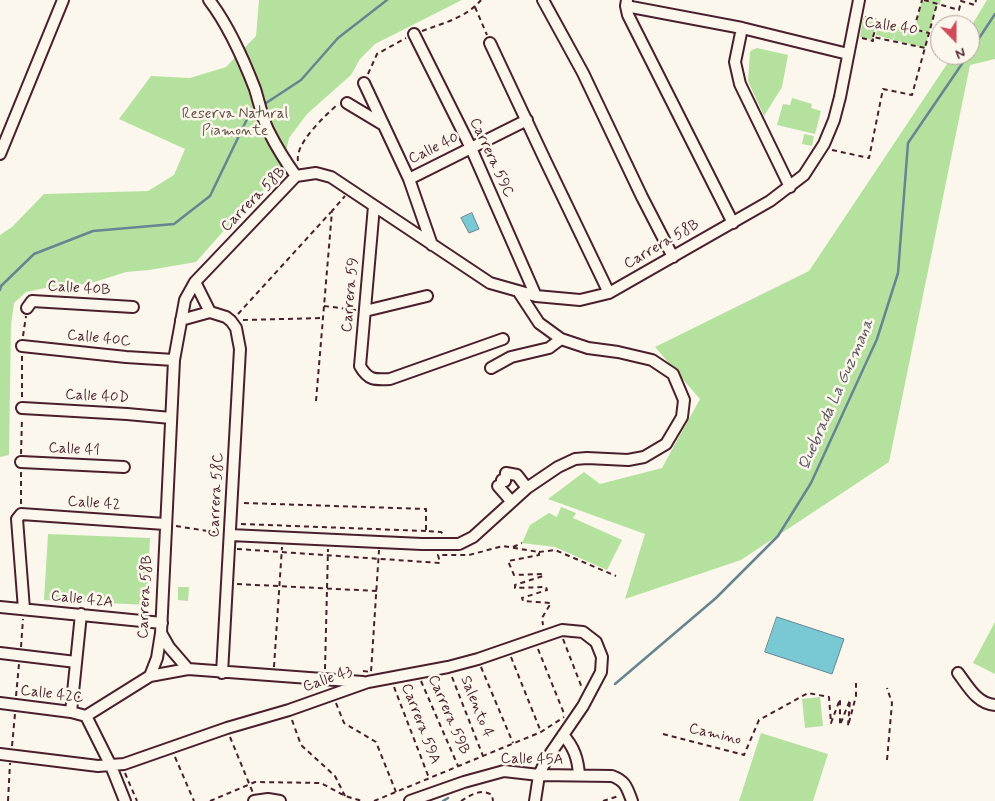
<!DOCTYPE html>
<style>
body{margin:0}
#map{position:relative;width:995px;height:801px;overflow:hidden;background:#fbf7ec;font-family:Mynerve,sans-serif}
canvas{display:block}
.north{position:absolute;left:930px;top:15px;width:50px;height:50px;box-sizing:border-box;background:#fbf7ec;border:1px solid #b4a19f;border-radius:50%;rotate:158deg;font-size:14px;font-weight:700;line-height:20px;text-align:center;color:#4a1f2b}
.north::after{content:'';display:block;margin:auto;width:18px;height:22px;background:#d1495b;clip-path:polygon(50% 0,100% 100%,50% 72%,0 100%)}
</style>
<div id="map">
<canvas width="995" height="801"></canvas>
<div class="north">N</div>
</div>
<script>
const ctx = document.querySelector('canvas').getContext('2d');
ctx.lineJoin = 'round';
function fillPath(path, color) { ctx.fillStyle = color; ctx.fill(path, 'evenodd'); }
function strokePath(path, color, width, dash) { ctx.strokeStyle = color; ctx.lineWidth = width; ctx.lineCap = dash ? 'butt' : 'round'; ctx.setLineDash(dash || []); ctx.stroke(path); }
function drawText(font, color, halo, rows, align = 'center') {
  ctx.font = font + ' Mynerve,sans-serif'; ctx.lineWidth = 5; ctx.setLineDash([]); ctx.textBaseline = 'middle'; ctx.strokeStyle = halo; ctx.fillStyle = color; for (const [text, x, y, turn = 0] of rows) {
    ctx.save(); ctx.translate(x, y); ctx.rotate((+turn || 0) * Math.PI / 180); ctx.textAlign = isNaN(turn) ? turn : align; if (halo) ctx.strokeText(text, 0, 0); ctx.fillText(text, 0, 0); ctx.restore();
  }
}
fillPath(new Path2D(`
 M259 0H462L375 44 360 59 351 75 307 114 289 138 284 162 276 178 245 207 196 262 149 270 126 272 88 284 50 287 26 292 14 303 11 325 9 455 0 457V235L12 227 44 194 148 191 174 175 185 149 119 119 151 76 190 78 226 67 256 36Z
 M922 0 928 2 925 0H941L940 5 937 4 929 32 922 31 929 33 925 48 894 40 895 33 893 40 876 35 878 22 915 30Z
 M987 0H995V59L970 65 889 462 741 560 625 599 645 534 548 499 584 472 600 484 662 468 700 399 655 347 809 271 953 55H970V28Z
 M863 18 877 21 872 40 860 37Z
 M757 48 788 55 782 87 764 116 748 81 750 52 752 50Z
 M792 98 812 104 811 108 821 111 815 134 777 125 783 104 790 105Z
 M804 134 814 136 812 146 802 144Z
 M561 507 576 513 573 518 622 540 607 570 555 547 522 543 530 525 549 513 557 517Z
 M48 534 150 538 147 605 44 600Z
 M178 587H189L188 601 178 600Z
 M995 622V674L973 663Z
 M820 697 823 726 805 728 802 699Z
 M761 733 828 754 813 801H739Z`), '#b5e19f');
const water = new Path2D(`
 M472 213 479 229 469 233 461 218Z
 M777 617 844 639 832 674 765 652Z`);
fillPath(water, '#79c9d5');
strokePath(water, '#668591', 1);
strokePath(new Path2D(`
 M970 52 995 14
 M263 105 301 80 338 38 387 0
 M0 290 1 286 34 254 93 231 174 224 210 196 249 115 257 110
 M615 684 716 598 778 536 811 483 877 339 898 273 908 143 968 55
 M443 801 448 798`), '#668591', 2.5);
const minor = new Path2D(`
 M209 0C229 26 243 58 255 89 259 102 262 117 268 130 276 146 285 161 296 176
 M543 0 583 73 642 197 673 257
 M627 0 626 6 628 15 733 223
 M626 6 742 28 848 54
 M742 28 735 62 740 84 790 187
 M414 34 471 148 536 296
 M490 43 545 160 609 293
 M364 83 409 179 432 245
 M347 103 382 124
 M0 154 63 0
 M409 179 527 120
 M374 206 360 366C368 380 374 380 390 379L503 339
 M195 282 210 312
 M27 308 32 301 133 307
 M365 311 427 296
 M181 320 210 312 226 317 231 321 236 328 240 349 222 673
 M22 346 126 357 174 360
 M491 368 511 357 549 348 561 339
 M22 408 127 414 171 418
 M21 462 124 467
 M502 480 505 481 506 473 517 475 527 488
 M498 486 511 501
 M230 535 422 544H459L473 537 527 488 558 467 575 459 587 458 628 460 644 457 666 444 682 417 684 400 673 374 652 360 618 352 588 348 561 339 539 323 518 291
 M0 607 162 623
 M24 609 17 519 21 514 165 524
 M161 633 169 647 188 669
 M0 653 76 662
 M958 673C968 686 977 704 995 705
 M150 676 157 658 161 633 174 360 185 300 195 282 296 176 316 173 331 177 490 283 536 296 580 300 609 293 770 201 804 175 824 144 834 120 840 97 859 0
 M0 703 71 712 86 716 150 676 188 669 363 682
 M71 712 81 614
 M86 716 111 766 125 801
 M563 735C574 747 578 759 579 775
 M0 754 98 766 124 764 227 728 289 710 368 682 448 667 478 659 562 630 583 632 596 642 602 657 601 672 583 706 546 760 539 775 535 801
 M254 801 268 799 280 801
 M410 801 464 782 504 771 539 775 612 776C626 781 627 788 632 801`);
strokePath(minor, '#4a1f2b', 14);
strokePath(new Path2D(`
 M924 0 959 10 961 1 975 5 976 0
 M475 7 487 35
 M865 17 929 33
 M914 29 922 0
 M422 31C443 23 466 18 481 0
 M873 37 878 20
 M862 38 873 41V37L925 48
 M368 74 377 54 406 38
 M832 150 869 158 883 89 912 95 937 4
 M298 161C295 143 325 116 337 105
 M324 306 356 310
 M238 314 331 212
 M243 320 323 318
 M23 336 26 316
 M22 356V399
 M316 401 332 211 345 196
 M21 454 22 418
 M244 503 426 509V531L441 532 443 534
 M21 504V471
 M241 524 426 531
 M176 526 220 533
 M513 547 522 543
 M237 549 440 563 438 555H469L503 546 539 552V555L508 561 514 575 543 574V576L515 585V588L546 587 547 590 522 598 523 601 551 603 542 618 543 625
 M539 552 555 550 616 576
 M237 584 377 591
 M563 639 582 688
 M21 647 23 619
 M538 649 565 716
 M511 657 541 732
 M274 667 282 547
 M481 667 513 743
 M325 669 328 549
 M363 671 371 672 379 550
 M452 677 483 756
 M421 681 458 766
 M394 687 429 778
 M16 696 19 664
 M336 703 344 723 376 742 396 792
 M292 720 301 745 335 776 345 796
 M663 734 744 755 759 720 808 693 829 697 831 723 840 699V725L850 700 848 726 856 696V683
 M230 737 253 793
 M12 746 15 714
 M175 757 194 801
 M887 760 892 703 887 688
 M125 773 137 801
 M8 801 10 763
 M210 801 255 782 321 783 345 796 362 801
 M374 801 541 732 564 717
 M461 801C471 795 481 788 492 795L493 801
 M603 801 619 796`), '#4a1f2b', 2, [5, 4]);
strokePath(minor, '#fbf7ec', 10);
drawText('15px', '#4a1f2b', '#fbf7ec', [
 ["Calle 40",891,27,9],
 ["Calle 40",434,149,-26],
 ["Carrera 59C",491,158,65],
 ["Carrera 58B",254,200,-45],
 ["Carrera 58B",662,245,-30],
 ["Calle 40B",79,289,4],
 ["Carrera 59",351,295,-85],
 ["Calle 40C",99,339,6],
 ["Calle 40D",97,397,3],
 ["Calle 41",74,450,3],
 ["Carrera 58C",217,495,-87],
 ["Calle 42",94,504,4],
 ["Carrera 58B",146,597,-87],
 ["Calle 42A",82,600,6],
 ["Calle 43",328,680,-19],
 ["Calle 42C",52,695,7],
 ["Salento 4",476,707,68],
 ["Carrera 59B",448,715,67],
 ["Carrera 59A",420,724,69],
 ["Camino",715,735,13],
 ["Calle 45A",532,760,1]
]);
drawText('15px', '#655048', '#fbf7ec', [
 ["Reserva Natural",235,115],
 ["Piamonte",235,132]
]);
drawText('italic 16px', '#58525e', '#fbf7ec', [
 ["Quebrada La Guzmana",837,395,-66]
]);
</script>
